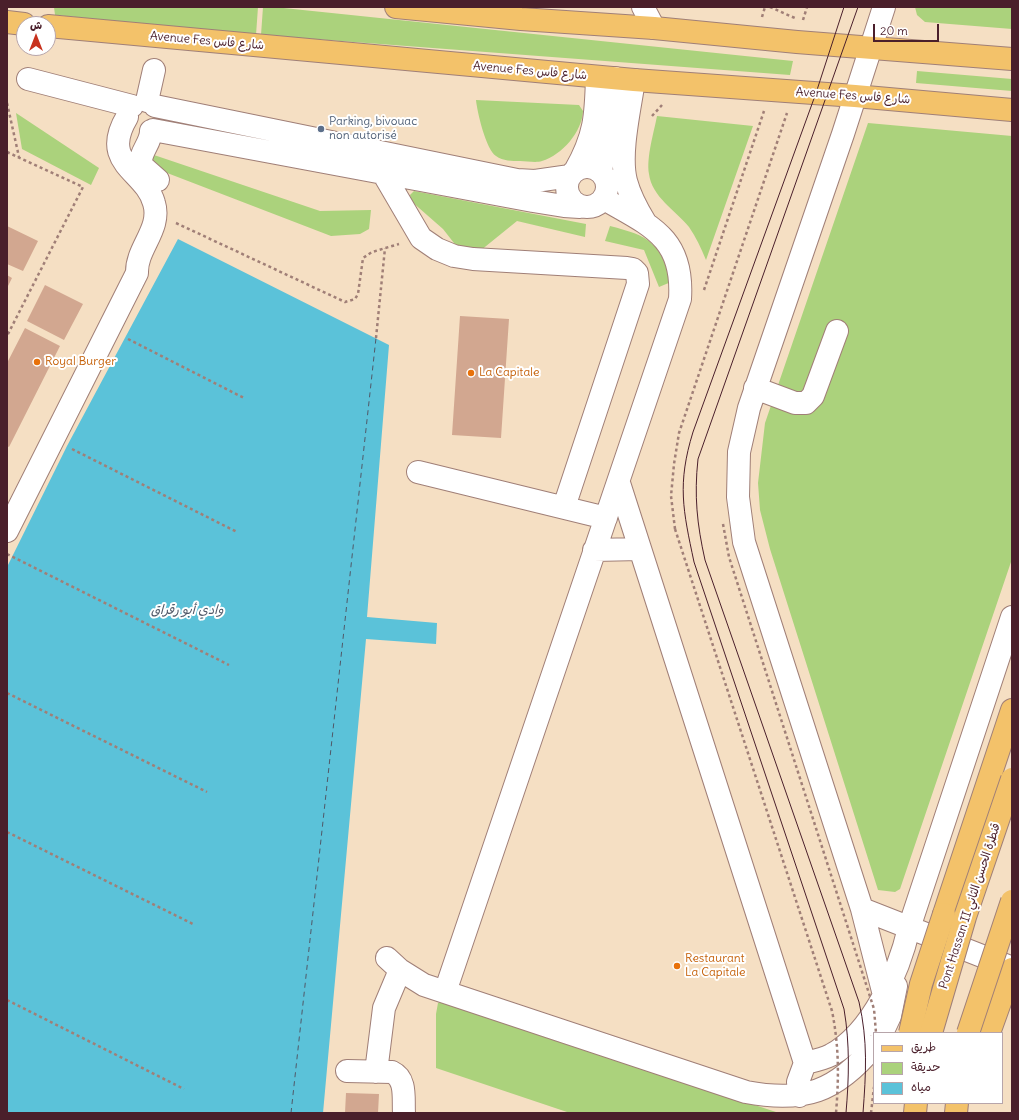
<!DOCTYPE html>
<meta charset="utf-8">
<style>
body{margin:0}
#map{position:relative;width:1019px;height:1120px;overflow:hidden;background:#f5dfc3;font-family:Delius,"Playpen Sans Arabic",sans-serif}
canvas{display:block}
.frame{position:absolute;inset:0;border:8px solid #4a1f2b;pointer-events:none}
.legend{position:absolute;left:873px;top:1032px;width:130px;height:72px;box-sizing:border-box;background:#fff;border:1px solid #b7a5aa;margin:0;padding:5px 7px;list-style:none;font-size:12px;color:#4a1f2b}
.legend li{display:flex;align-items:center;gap:8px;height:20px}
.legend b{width:20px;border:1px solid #b7a5aa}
.north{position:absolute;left:16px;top:16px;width:40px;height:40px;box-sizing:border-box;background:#fff;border:1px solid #b7a5aa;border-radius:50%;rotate:0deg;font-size:11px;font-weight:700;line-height:16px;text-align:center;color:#4a1f2b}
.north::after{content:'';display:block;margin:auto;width:14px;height:18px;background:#c8321e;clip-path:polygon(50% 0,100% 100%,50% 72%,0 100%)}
.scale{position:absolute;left:873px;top:24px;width:66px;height:18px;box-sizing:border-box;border:2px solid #4a1f2b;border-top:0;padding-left:5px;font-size:12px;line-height:14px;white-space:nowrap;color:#4a1f2b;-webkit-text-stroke:3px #fff;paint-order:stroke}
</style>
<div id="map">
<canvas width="1019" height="1120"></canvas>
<div class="frame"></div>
<ul class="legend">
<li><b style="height:5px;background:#f3c26a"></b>طريق</li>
<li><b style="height:11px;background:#abd27c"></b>حديقة</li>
<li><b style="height:11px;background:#5bc2d9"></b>مياه</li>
</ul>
<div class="north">ش</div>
<div class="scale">20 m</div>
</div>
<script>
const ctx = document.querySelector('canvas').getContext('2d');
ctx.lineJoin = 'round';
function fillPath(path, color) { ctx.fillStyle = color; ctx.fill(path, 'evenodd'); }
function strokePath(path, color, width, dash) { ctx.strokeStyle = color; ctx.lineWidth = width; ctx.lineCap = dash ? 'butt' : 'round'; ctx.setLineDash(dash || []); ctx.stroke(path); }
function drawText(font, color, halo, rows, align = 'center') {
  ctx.font = font + ' Delius,"Playpen Sans Arabic",sans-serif'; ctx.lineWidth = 4; ctx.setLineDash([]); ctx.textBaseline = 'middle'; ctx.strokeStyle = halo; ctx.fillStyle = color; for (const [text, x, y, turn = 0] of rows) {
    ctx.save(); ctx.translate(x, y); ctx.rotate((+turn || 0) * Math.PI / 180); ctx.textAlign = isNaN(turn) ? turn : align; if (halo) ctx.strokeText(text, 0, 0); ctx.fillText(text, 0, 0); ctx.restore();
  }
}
fillPath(new Path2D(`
 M54 7H258L256 35 55 15Z
 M263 7H274L793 61 790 75 261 35Z
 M915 7H1012V29L925 22 917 15Z
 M917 71 1012 79V91L916 83Z
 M476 100 579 105 583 111C582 132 562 155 542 161 536 163 527 161 520 161 512 161 503 161 496 156 486 150 477 111 476 100Z
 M16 113 99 168 91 185 22 149Z
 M657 116 753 126 706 260C701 248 696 237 689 227 675 210 652 197 649 174 646 158 654 132 657 116Z
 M868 123 1012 136V559L900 889 895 892 878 890 770 549 760 510 758 483 765 423Z
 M154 155 320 211 371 210 369 229 360 234 331 236 149 166Z
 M414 191 586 224 585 237 517 221 475 255 461 252 443 229 411 201 410 195Z
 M610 226C649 236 660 242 671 282L659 287 644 250 605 241Z
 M443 1002 779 1113H570L436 1068V1014L438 1003Z`), '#abd27c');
fillPath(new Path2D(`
 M178 239 389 345 367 617 437 623 436 644 366 639 323 1113H7V567L67 446Z`), '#5bc2d9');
strokePath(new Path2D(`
 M291 1113 376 338`), '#505868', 1, [5, 4]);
fillPath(new Path2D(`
 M7 226 38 241 23 271 7 264Z
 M7 275 12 278 7 288Z
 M45 285 83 304 64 340 27 321Z
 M460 316 509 319 501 438 452 435Z
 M25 328 60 346 9 447 7 446V363Z
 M346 1093 379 1094 378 1113H345Z`), '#d2a790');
const minor = new Path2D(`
 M643 7 654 28
 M28 79 132 106
 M634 80C630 108 619 154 626 181 630 196 637 209 645 222
 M147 101 154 70
 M155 106 517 180 535 181 570 176
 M153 130 533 201 564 206 580 207
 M151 131C151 144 139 152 141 165L158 180
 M567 187a20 20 0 1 1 40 0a20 20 0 1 1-40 0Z
 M575 171C595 136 596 116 597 77
 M601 172 615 78
 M383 173 421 238 437 249 454 256 473 259 627 268 633 269 637 273 638 284 564 507
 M755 388 795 403H806L813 396 837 331
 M418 472 606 518
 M619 483 805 1063 798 1082 799 1096
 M7 531 137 273C136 248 162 229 154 203 145 170 99 164 127 117
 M594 550 640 549
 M862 909 1010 967
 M387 958 400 970 424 985 746 1092C804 1103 836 1092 874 1046
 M445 992 680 299C684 238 651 226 604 199
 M884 995 862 909 744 542 738 497 739 452 749 408 843 134 884 7
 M882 1033 890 1016 896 986
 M805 1063C813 1061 823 1059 831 1055 873 1032 899 971 909 928L1012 617
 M347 1071 392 1072C407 1079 403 1099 404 1113
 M376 1072 384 1008 400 970`);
const major = new Path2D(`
 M396 7 521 19 654 28 797 42 1012 59
 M7 22 24 24
 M48 26 634 80 855 96 1012 110
 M944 914 1012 710
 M989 1033 1012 969`);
const highway = new Path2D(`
 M915 1113 916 1103
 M956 1113 957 1103`);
strokePath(minor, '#a07f77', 24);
strokePath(major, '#a07f77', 24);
strokePath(highway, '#a07f77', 24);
strokePath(new Path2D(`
 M770 7 797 19
 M762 17 765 7
 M803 20 807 7
 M34 48 42 49
 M7 103 19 157
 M652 116 662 105
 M7 152 83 187 7 336
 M176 223 345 302 355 299 358 294 363 258 372 252 399 244
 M704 290 764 111
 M376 338 385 248
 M128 339 244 398
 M72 449 237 532
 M675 529 671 496 674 464 679 433 787 113
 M7 554 229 665
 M7 693 207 792
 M7 832 193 924
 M7 1000 184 1089
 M871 1113 874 1087`), '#a07f77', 2.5, [3, 3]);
strokePath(minor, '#fff', 22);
strokePath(major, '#f3c26a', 22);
strokePath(highway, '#f3c26a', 22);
strokePath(new Path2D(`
 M844 7 816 93 693 432C677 484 683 510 694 562L844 1009C850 1044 849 1078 846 1113
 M858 7 698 459C694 496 697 524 705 560L859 1002C868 1041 866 1073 863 1113`), '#4a1f2b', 1);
const majorBridge = new Path2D(`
 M910 1033 921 984 944 914`);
const highwayBridge = new Path2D(`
 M931 1033 965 917 1012 779
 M968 1033 1012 901`);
strokePath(majorBridge, '#a07f77', 24, []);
strokePath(highwayBridge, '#a07f77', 24, []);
strokePath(new Path2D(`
 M723 524 729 557 874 1009 876 1033
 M675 529 832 1011C839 1046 839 1077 836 1113`), '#a07f77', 2.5, [3, 3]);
strokePath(majorBridge, '#f3c26a', 22);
strokePath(highwayBridge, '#f3c26a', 22);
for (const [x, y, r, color] of [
 [321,129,4,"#5c6f8a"],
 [37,362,4,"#e8710a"],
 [471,373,4,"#e8710a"],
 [677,966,4,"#e8710a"]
]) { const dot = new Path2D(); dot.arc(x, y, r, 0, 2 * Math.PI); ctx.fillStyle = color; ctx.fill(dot); strokePath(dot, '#fff', 1.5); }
drawText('12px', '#4a1f2b', '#fff', [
 ["Avenue Fes شارع فاس",207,41,5],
 ["Avenue Fes شارع فاس",530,71,5],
 ["Avenue Fes شارع فاس",853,96,4],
 ["Pont Hassan II قنطرة الحسن الثاني",970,906,-72]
]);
drawText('12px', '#4e5e75', '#fff', [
 ["Parking, bivouac",329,122],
 ["non autorisé",329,136]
], 'left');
drawText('12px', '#c56008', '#fff', [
 ["Royal Burger",45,362],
 ["La Capitale",479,373],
 ["Restaurant",685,959],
 ["La Capitale",685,973]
], 'left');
drawText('italic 13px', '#505868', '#fff', [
 ["وادي أبو رقراق",187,610]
]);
</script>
